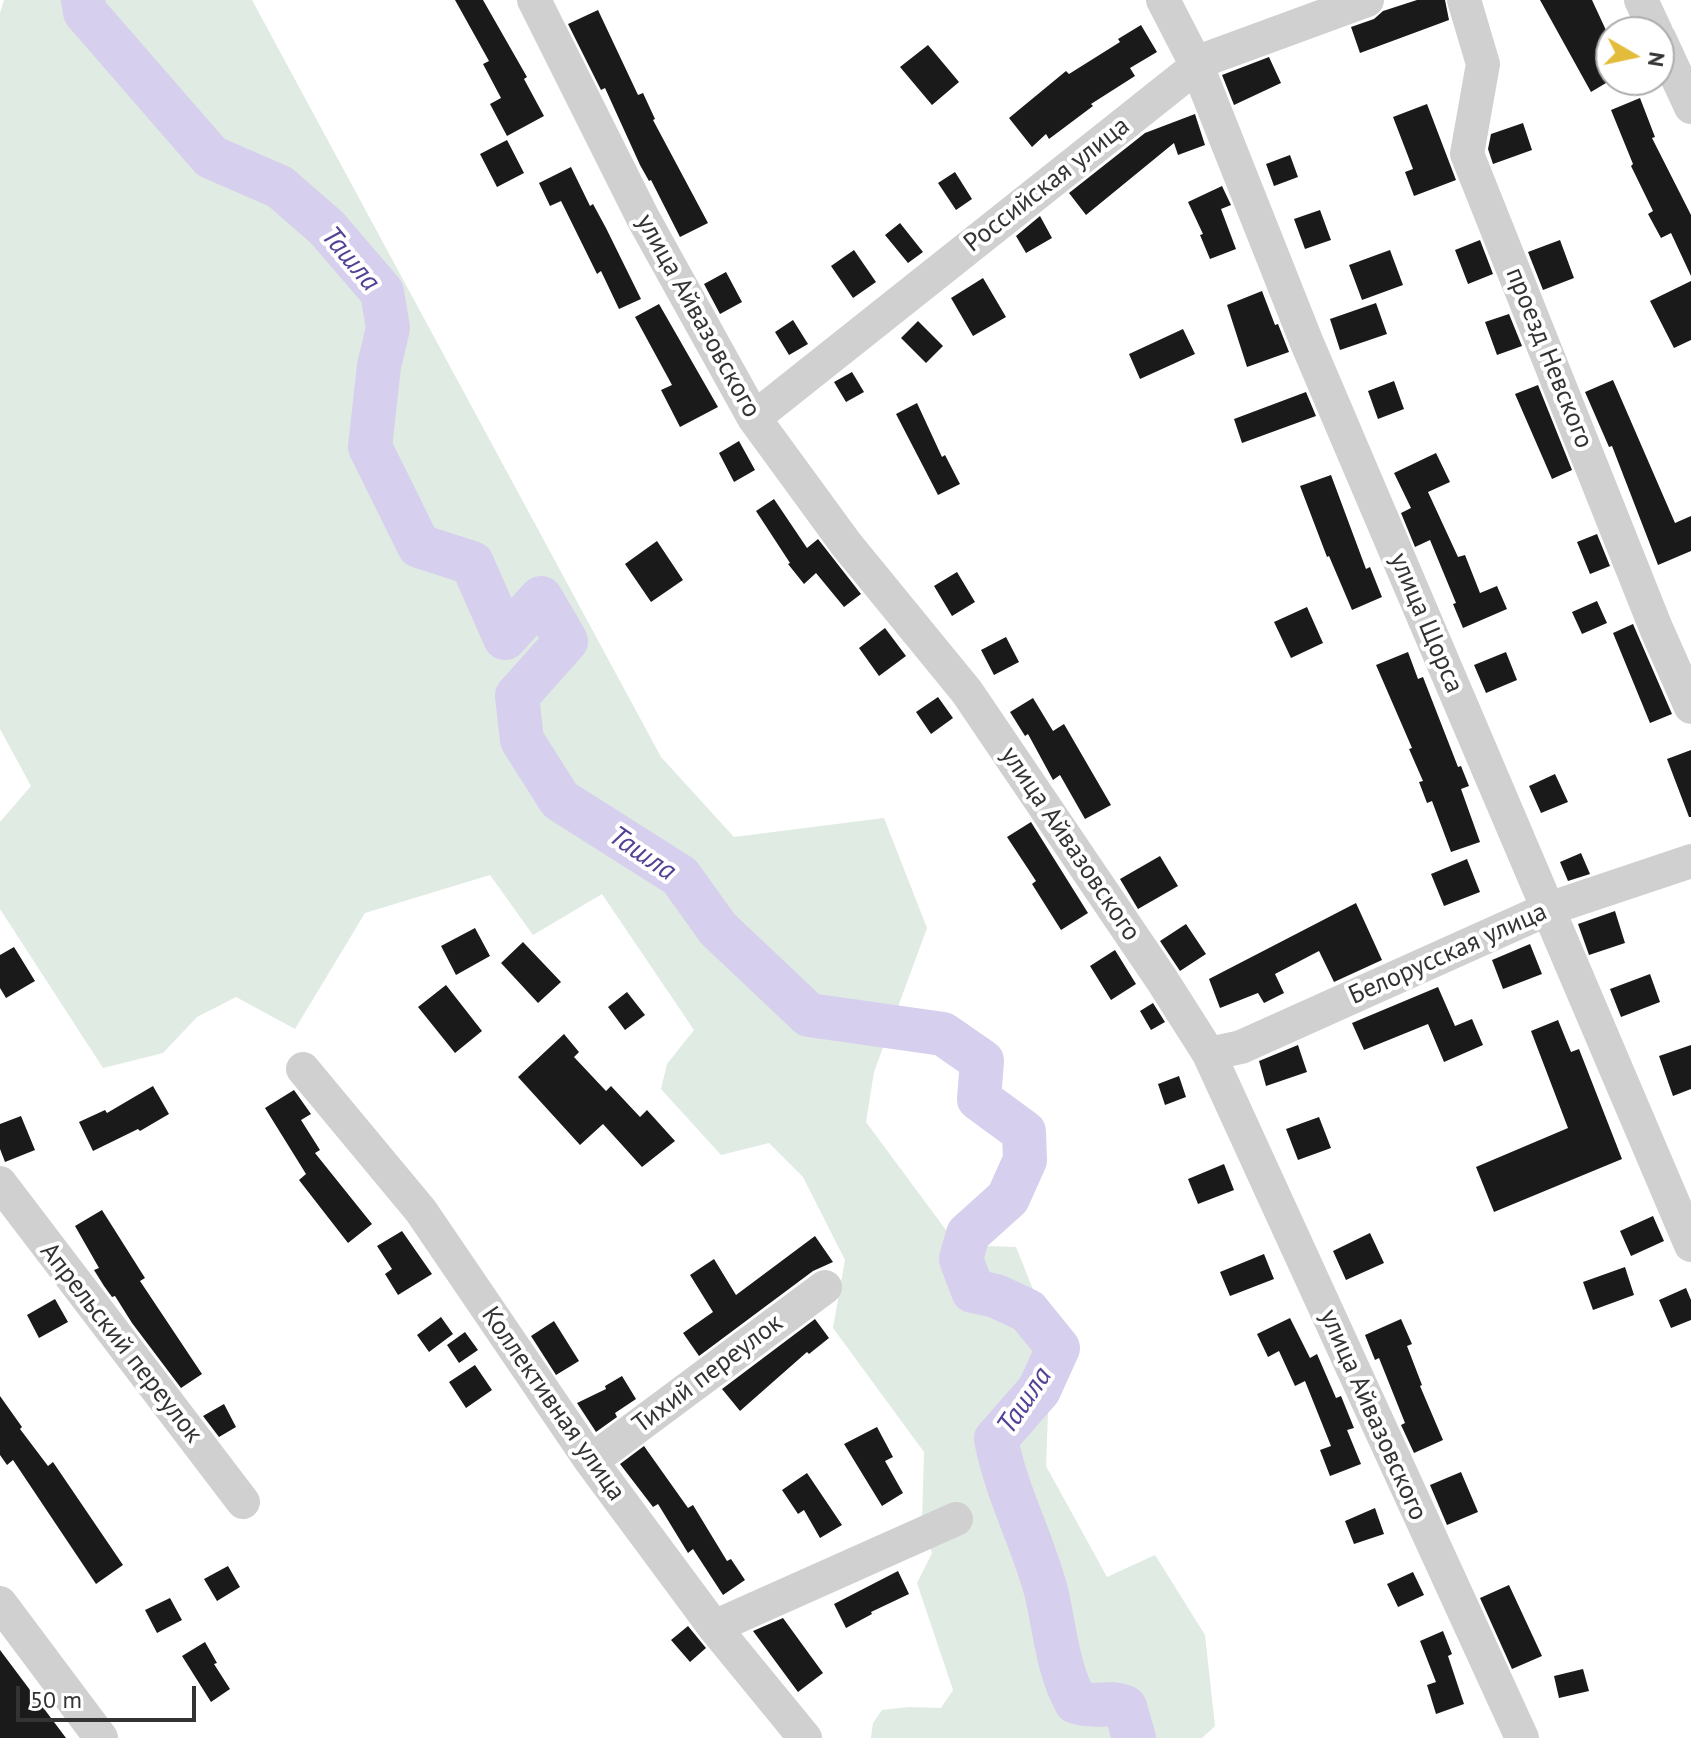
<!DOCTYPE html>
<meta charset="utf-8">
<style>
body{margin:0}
#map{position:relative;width:1691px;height:1738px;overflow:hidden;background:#fff;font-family:"PT Sans",sans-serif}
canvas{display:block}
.north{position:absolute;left:1595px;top:16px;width:80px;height:80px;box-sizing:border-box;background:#fff;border:2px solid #adadad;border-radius:50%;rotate:99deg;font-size:22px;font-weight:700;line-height:32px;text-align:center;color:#333}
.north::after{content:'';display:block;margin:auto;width:28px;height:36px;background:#e3bc3b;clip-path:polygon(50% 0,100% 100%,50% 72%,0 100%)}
.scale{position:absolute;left:16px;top:1686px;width:180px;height:36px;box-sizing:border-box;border:4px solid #333;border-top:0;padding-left:10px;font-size:24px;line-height:28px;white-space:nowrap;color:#333;-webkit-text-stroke:6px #fff;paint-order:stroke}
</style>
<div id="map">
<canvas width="1691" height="1738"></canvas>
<div class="north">N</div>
<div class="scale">50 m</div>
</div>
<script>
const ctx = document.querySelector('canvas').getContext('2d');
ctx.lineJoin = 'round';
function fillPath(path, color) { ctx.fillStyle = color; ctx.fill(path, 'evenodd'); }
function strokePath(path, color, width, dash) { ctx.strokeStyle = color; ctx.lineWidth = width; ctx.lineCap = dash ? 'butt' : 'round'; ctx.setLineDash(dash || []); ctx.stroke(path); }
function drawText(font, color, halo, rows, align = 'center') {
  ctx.font = font + ' "PT Sans",sans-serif'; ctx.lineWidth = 8; ctx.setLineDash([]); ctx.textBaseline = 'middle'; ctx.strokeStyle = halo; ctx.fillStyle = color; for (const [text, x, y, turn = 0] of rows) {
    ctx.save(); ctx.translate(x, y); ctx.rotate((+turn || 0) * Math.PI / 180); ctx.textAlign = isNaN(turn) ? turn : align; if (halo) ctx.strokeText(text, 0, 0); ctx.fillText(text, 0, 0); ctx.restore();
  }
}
fillPath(new Path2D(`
 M4 0H252L661 757 734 837 884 818 927 928 874 1072 866 1122 957 1245 1016 1247 1051 1334 1046 1466 1107 1577 1155 1555 1205 1635 1215 1726 1202 1738H871L873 1723 882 1710 909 1707 941 1708 953 1690 917 1583 932 1553 922 1523 924 1452 833 1328 845 1260 803 1177 769 1143 721 1155 661 1089 667 1064 694 1030 602 894 533 935 490 875 365 913 295 1029 236 997 197 1017 163 1053 103 1068 0 909V822L31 786 0 729V13Z`), '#dfebe3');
strokePath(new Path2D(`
 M83 0 85 12 211 157 280 187 327 228 382 292 388 328 379 366 370 447 419 546 472 563 505 638 541 598 566 641 517 696 522 740 560 800 680 876 718 929 809 1015 943 1034 982 1061 979 1099 1024 1132 1025 1160 1008 1198 968 1234 961 1259 973 1291 996 1296 1028 1311 1058 1348 1039 1390 996 1439C1006 1492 1032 1539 1046 1591 1055 1628 1057 1668 1076 1702 1097 1709 1108 1700 1125 1707L1134 1738`), '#d6cfed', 44);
fillPath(new Path2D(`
 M455 0H483L527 77 524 79 544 116 507 136 490 104 501 98 483 64 489 61Z
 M1417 0H1445L1449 20 1360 53 1351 27 1374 19 1383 11Z
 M1540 0H1592L1611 41V80L1591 92Z
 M598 10 638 95 643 93 655 119 653 120 708 223 680 237 651 180 649 181 640 165 605 88 601 90 568 24Z
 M1141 25 1157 52 1130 68 1135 76 1091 104 1093 106 1049 139 1046 134 1032 147 1009 118 1066 71 1069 74 1120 42 1118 39Z
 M928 45 959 82 932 105 900 67Z
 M1269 57 1281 83 1234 105 1222 75Z
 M1640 98 1655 137 1652 138 1691 215V276L1671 233 1661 238 1648 214 1653 211 1631 166 1633 164 1611 110Z
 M1427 104 1456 180 1414 196 1405 172 1413 169 1393 117Z
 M1195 114 1205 145 1178 155 1174 143 1086 215 1069 193 1145 133Z
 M1523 123 1532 150 1493 164 1488 149 1491 134Z
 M507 140 524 173 497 187 480 154Z
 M1290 155 1298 177 1274 186 1266 164Z
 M571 167 590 206 593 204 606 228 641 299 619 309 601 271 597 274 561 201 550 206 539 183Z
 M955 172 972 199 956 210 938 183Z
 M1222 186 1231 205 1221 209 1236 249 1210 259 1200 235 1203 234 1188 202Z
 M1320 210 1331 240 1305 249 1294 219Z
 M1040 216 1052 238 1026 253 1016 236Z
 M900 223 923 252 908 263 885 235Z
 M1480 240 1493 274 1468 284 1455 250Z
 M1560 240 1574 278 1543 290 1528 252Z
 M854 250 876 282 853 298 831 266Z
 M1390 250 1403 285 1362 300 1349 265Z
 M726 272 742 302 720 314 704 284Z
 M983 278 1006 317 973 336 951 298Z
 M1691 281V340L1674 348 1650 301Z
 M1262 291 1275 325 1278 324 1289 352 1247 367 1227 305Z
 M1376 303 1387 334 1340 350 1330 319Z
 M659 304 718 407 680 427 661 390 672 385 635 317Z
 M1509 314 1522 346 1497 355 1485 322Z
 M793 320 808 344 789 355 775 332Z
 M918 321 943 346 926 363 901 338Z
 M1183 329 1195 354 1140 379 1129 354Z
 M852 372 864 392 846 402 834 382Z
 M1613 380 1675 523 1691 516V551L1658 565 1612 446 1609 447 1585 392Z
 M1394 381 1404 409 1378 419 1368 391Z
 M1538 385 1572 470 1552 479 1515 394Z
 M1306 392 1316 416 1242 443 1234 419Z
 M917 403 942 457 945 455 960 484 938 495 896 414Z
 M739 441 755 470 734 482 719 453Z
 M1436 453 1450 482 1428 492 1458 557 1465 555 1480 593 1497 586 1507 609 1463 628 1453 604 1456 603 1430 540 1415 547 1401 513 1411 508 1394 473Z
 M1331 475 1366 569 1370 567 1382 597 1352 610 1329 556 1327 557 1300 486Z
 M774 499 807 548 818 539 861 594 844 607 816 573 804 584 788 564 790 563 756 511Z
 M1597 534 1610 566 1590 574 1577 542Z
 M657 541 683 580 651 602 625 564Z
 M957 572 975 602 952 616 934 586Z
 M1597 601 1607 623 1582 634 1572 612Z
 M1307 607 1323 643 1291 658 1274 622Z
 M1633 624 1672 714 1650 723 1613 633Z
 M885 628 906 656 879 676 859 648Z
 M1006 637 1019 662 994 675 981 650Z
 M1408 652 1418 679 1423 677 1458 767 1461 766 1469 786 1461 789 1480 842 1451 852 1432 801 1427 803 1419 782 1423 781 1409 749 1412 748 1376 665Z
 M1506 652 1517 680 1486 693 1474 665Z
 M938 697 953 718 931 734 916 712Z
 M1033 698 1053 731 1064 724 1111 805 1085 819 1060 775 1053 780 1028 734 1025 736 1010 712Z
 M1691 750V817H1689L1667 759Z
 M1555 774 1568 802 1541 813 1529 786Z
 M1031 822 1088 913 1061 930 1032 884 1036 881 1007 837Z
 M1581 853 1590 874 1568 881 1560 862Z
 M1160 856 1178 886 1138 909 1120 879Z
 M1467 859 1480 892 1444 906 1431 874Z
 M1356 903 1382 960 1334 982 1319 951 1275 974 1284 993 1264 1003 1258 993 1220 1008 1209 979Z
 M1615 911 1625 943 1589 955 1578 924Z
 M1186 924 1206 954 1180 971 1160 941Z
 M475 928 490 956 456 975 441 946Z
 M523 942 561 982 538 1003 501 963Z
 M1530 944 1542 974 1503 989 1492 960Z
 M14 947 35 981 6 998 0 988V955Z
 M1115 950 1136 984 1111 1000 1090 966Z
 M1650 974 1660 1002 1621 1017 1610 989Z
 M446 985 482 1031 455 1053 418 1007Z
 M1438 987 1455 1026 1472 1019 1483 1045 1444 1062 1428 1024 1364 1050 1352 1023Z
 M627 992 645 1015 625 1030 608 1007Z
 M1153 1003 1165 1022 1151 1030 1140 1011Z
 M1558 1020 1571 1052 1579 1049 1622 1159 1494 1212 1476 1167 1568 1128 1531 1031Z
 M564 1034 579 1052 574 1057 606 1091 611 1086 640 1117 647 1110 675 1141 642 1167 603 1124 580 1145 518 1077Z
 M1298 1045 1307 1072 1266 1086 1259 1061Z
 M1691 1045V1089L1673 1096 1659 1056Z
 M1179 1076 1186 1097 1165 1105 1158 1084Z
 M153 1086 169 1114 140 1131 138 1129 93 1151 79 1122 105 1110 107 1113Z
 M294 1090 311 1114 301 1120 320 1150 315 1153 372 1224 348 1243 299 1180 306 1174 265 1108Z
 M21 1116 35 1150 5 1162 0 1149V1124Z
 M1319 1117 1331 1148 1298 1160 1286 1129Z
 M1224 1164 1234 1190 1198 1204 1188 1179Z
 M102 1210 145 1278 140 1281 202 1374 181 1388 132 1323 115 1296 112 1297 104 1286 94 1270 99 1268 75 1226Z
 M1653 1216 1664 1241 1631 1256 1620 1231Z
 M402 1231 432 1274 398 1295 385 1274 392 1269 377 1246Z
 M1370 1233 1384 1263 1346 1280 1333 1251Z
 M815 1236 833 1262 813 1271 699 1356 683 1333 713 1312 690 1275 714 1259 736 1295Z
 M1264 1254 1274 1279 1230 1296 1220 1272Z
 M1625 1267 1634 1295 1593 1310 1583 1282Z
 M1686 1288 1691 1300V1320L1671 1328 1659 1300Z
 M55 1299 68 1322 39 1338 27 1315Z
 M441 1317 453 1334 429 1352 417 1335Z
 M1290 1318 1310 1358 1317 1354 1336 1398 1341 1396 1354 1428 1347 1430 1361 1464 1330 1476 1320 1450 1331 1446 1305 1381 1295 1386 1279 1351 1268 1357 1257 1334Z
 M815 1319 829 1338 809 1354 807 1352 740 1411 722 1389Z
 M1401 1319 1412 1344 1407 1346 1422 1385 1420 1386 1443 1440 1414 1453 1401 1425 1405 1423 1379 1358 1375 1360 1365 1335Z
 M554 1321 579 1361 556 1375 531 1336Z
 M465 1332 478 1350 459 1363 447 1345Z
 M475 1365 492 1390 466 1408 449 1382Z
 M622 1376 636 1399 615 1413 617 1417 596 1432 577 1403 606 1389 605 1386Z
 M0 1396 22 1427 20 1429 48 1466 53 1462 123 1565 96 1584 13 1460 7 1465 0 1455Z
 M224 1404 236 1427 219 1437 203 1416Z
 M877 1427 893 1457 885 1461 903 1493 882 1506 844 1444Z
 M644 1446 688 1508 693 1505 727 1561 731 1559 745 1580 723 1595 693 1549 688 1553 658 1504 653 1507 620 1464Z
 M1461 1472 1478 1512 1447 1525 1430 1485Z
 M807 1473 842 1525 820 1538 804 1510 798 1514 782 1490Z
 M1375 1508 1384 1534 1354 1544 1345 1521Z
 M228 1566 240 1587 217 1601 204 1579Z
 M898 1571 909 1594 871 1612 872 1614 846 1628 834 1604Z
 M1413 1572 1424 1595 1398 1607 1387 1584Z
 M1509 1585 1542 1656 1512 1669 1480 1598Z
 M170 1598 182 1620 157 1633 145 1610Z
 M783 1618 823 1673 798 1692 753 1631Z
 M688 1626 706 1648 690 1662 671 1640Z
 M1443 1631 1452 1654 1448 1656 1464 1704 1436 1714 1427 1685 1436 1682 1420 1641Z
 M205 1642 217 1663 214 1664 230 1689 211 1702 182 1656Z
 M0 1650 66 1738H0Z
 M1583 1669 1589 1691 1559 1698 1554 1676Z`), '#1a1a1a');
strokePath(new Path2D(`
 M534 0 643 218 754 418 846 544 967 692 1162 980 1209 1054 1522 1738
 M1163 0 1197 66 1307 343 1691 1245
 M1464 0 1483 64 1467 154 1656 628 1691 707
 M1641 0 1656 32
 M1659 38 1691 107
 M754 418 1197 66 1209 58 1367 0
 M1209 1054 1241 1047 1548 909 1691 861
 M303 1069 421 1211 591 1461 714 1627 805 1738
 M0 1183 243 1502
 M591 1461 825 1287
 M0 1603 101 1738
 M714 1627 956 1519`), '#d0d0d0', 34);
drawText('26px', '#333', '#fff', [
 ["Российская улица",1047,185,-38],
 ["улица Айвазовского",698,316,61],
 ["проезд Невского",1549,358,68],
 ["улица Щорса",1426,623,67],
 ["улица Айвазовского",1070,844,56],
 ["Белорусская улица",1448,954,-24],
 ["Апрельский переулок",121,1343,52],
 ["Тихий переулок",708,1374,-37],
 ["Коллективная улица",553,1404,55],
 ["улица Айвазовского",1373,1415,66]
]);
drawText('italic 28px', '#544095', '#fff', [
 ["Ташла",350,259,50],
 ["Ташла",642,854,34],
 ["Ташла",1025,1401,-56]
]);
</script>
